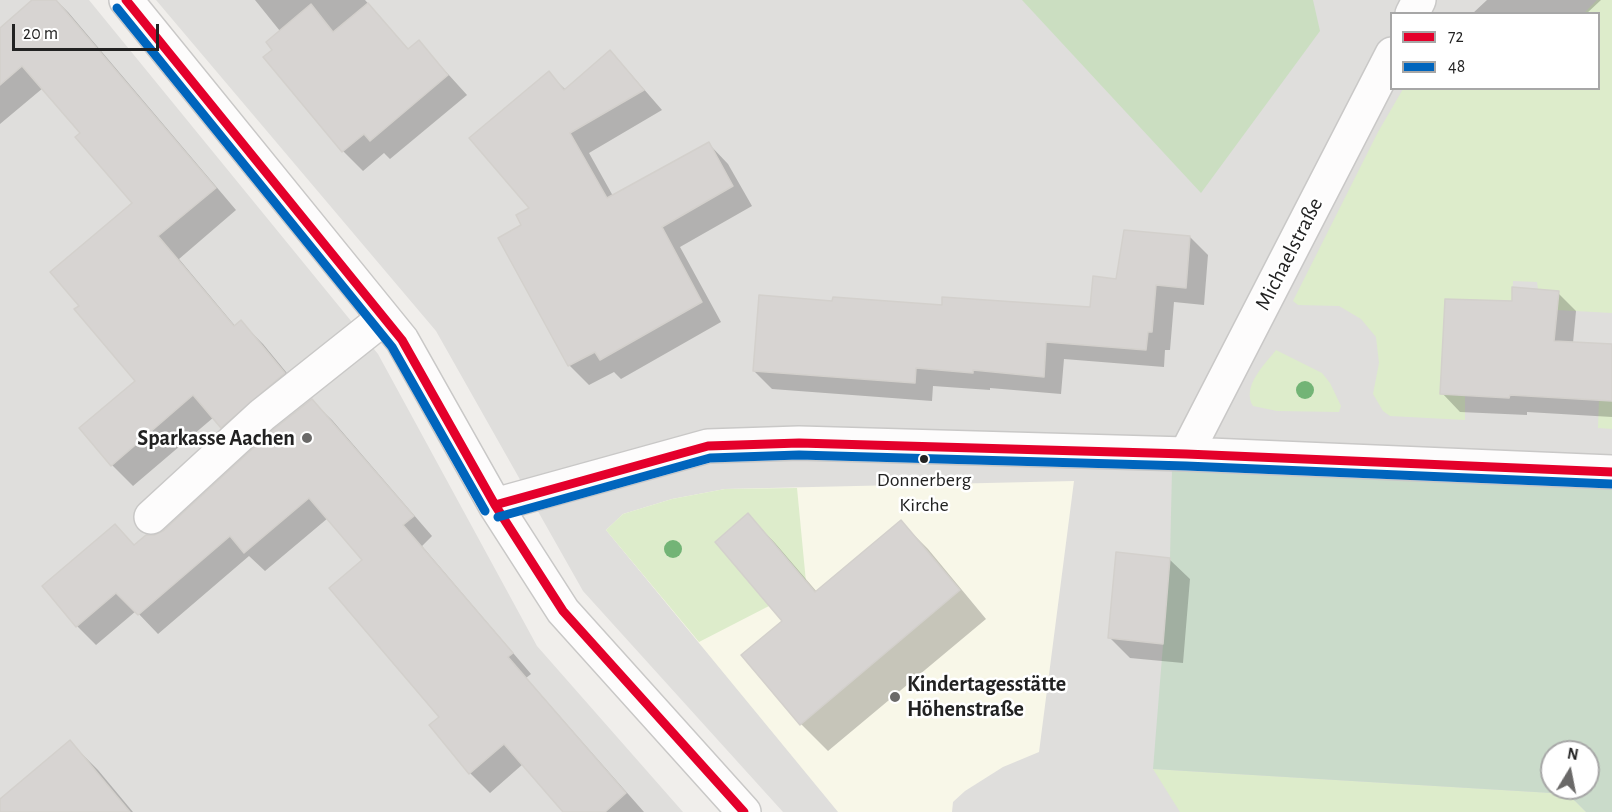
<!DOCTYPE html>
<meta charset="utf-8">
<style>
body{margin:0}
#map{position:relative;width:1612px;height:812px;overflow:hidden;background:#f0eeeb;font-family:"Alegreya Sans",sans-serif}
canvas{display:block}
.legend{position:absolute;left:1390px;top:12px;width:210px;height:78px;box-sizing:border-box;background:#fff;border:2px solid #a7a7a7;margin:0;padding:8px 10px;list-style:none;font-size:18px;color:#222}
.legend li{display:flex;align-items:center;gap:12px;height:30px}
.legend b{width:30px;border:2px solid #a7a7a7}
.north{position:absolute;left:1540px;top:740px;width:60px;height:60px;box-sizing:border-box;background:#fff;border:2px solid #a7a7a7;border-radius:50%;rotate:10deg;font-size:16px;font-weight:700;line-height:24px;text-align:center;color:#222}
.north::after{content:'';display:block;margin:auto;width:21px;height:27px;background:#6a6968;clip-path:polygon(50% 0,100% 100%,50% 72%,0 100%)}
.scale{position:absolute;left:12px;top:24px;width:147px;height:27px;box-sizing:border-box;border:3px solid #222;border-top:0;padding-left:8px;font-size:18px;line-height:21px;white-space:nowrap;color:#222;-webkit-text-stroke:4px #fff;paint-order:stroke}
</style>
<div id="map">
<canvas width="1612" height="812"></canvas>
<ul class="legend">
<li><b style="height:8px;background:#e4002b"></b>72</li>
<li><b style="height:8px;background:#0065bd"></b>48</li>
</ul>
<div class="north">N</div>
<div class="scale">20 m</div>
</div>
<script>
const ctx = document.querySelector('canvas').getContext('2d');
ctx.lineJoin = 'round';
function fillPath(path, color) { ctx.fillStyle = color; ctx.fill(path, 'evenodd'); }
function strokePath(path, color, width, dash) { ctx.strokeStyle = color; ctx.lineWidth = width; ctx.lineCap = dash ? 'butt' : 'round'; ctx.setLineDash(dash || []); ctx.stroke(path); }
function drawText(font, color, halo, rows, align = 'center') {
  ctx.font = font + ' "Alegreya Sans",sans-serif'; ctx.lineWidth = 5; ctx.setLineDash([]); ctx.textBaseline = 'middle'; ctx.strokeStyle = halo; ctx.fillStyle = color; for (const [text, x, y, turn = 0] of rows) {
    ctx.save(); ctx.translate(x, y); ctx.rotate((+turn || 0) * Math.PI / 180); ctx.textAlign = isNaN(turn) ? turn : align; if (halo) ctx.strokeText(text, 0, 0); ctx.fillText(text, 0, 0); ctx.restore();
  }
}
fillPath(new Path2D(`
 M0 0H89L378 354 537 646 683 812H0Z
 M156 0H1612V812H783L583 591 436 331ZM1392 14H1598V88H1392ZM1552 752H1588V788H1552Z`), '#dfdedc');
fillPath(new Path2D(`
 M1074 481 1039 752 1003 767 965 791 953 802 952 812H838L606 530 623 514 672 499 725 489Z`), '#f8f7e8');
fillPath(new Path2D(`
 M1597 0H1612V313L1557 310 1538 289 1537 282 1513 281 1512 301 1445 299 1440 394 1465 396V420L1390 416 1383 411 1373 394 1379 363 1376 337 1361 319 1339 306 1298 305 1293 301 1378 132 1403 89 1598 88V14L1584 13Z
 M1276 350 1322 373 1330 383 1341 406 1339 412 1277 411 1253 406C1241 387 1265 364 1276 350Z
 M1599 400 1612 401V429L1598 428Z
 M797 488 806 582 769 606 699 642 606 530 623 514 672 499 725 489Z
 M1153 769 1568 794 1586 812H1180Z`), '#ddeccb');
fillPath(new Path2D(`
 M1022 0H1313L1320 31 1201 193Z`), '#cbdec1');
fillPath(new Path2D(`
 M1172 470 1612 488V812H1586L1568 794 1153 769 1170 558ZM1552 752H1588V788H1552Z`), '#cadbca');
fillPath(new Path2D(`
 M35 0H56L68 12 236 210 179 259 236 327 241 322 263 344 305 395 243 448 214 417 133 486 112 465 137 381 81 306 134 203 82 133 43 88 0 124V30Z
 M255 0H365L409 50 419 42 467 95 390 159 384 153 363 171 343 151 265 57 274 50 280 31Z
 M1487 0H1601L1586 14H1472Z
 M610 52 629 72 662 110 589 153 613 196 709 144 728 164 752 206 680 247 721 322 621 379 614 372 589 385 569 365 523 226 532 208 548 73 566 90Z
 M1190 237 1208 255 1204 305 1174 302 1170 350H1165L1164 367 1064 359 1061 394 990 388V390L933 386 932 401 772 389 754 371 834 303 1092 309 1117 280Z
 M1558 293 1576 311 1573 343 1612 345V417L1527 412V415L1460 412 1442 393 1513 303Z
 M312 401 332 420 432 536 422 546 531 674 526 678 644 812H564L523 764 490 793 470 773 431 725 441 717 364 560 328 518 265 571 249 556 158 634 136 611 96 645 77 626 115 526 135 546 165 532Z
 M748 515 775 543 817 592 901 522 928 549 986 619 828 751 801 724 784 621Z
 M1169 559 1190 579 1183 663 1130 658 1110 638Z
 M70 742 98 770 133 812H0V801Z`), '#0003');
const building = new Path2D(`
 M32 0H56L216 188 158 236 234 326 241 320 285 373 221 428 193 395 111 466 79 428 135 381 74 309 79 306 50 272 132 203 75 137 80 133 22 66 0 85V28Z
 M368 3 408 49 419 40 448 75 370 141 364 134 342 152 263 57 272 50 266 42 311 4 333 32Z
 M610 50 644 90 570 133 607 198 709 142 733 186 662 227 702 302 600 360 595 352 568 366 498 238 521 225 516 215 529 208 469 138 549 71 564 90Z
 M1124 230 1190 236 1186 288 1156 285 1152 332H1148L1146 350 1046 342 1044 377 973 370V373L916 368 915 383 753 371 759 295 832 301 833 297 942 305V297L1090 307 1093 276 1116 279Z
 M1512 287 1559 291 1554 341 1612 344V401L1510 395 1509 398 1440 394 1445 299 1512 301Z
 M312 399 414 516 403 525 513 653 508 657 626 793 605 812H563L504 744 469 774 429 725 439 717 329 588 362 560 309 498 244 553 230 536 138 615 116 593 76 627 42 586 115 524 134 545 146 535H154L163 531 274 429Z
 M748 513 815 592 901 520 960 590 800 725 741 655 782 621 715 542Z
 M1116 552 1170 558 1163 644 1108 638Z
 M70 740 130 812H0V799Z`);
fillPath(building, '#d7d4d2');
strokePath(building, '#d3d0cc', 1.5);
const minor = new Path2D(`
 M126 0 402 340 495 505 563 611 744 812
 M1412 14 1419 0
 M1186 454 1392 54
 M495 505 708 446 799 443 1186 454 1612 472
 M151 517 262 415 384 318`);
strokePath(minor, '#c9c8c7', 36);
strokePath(minor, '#fdfcfc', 33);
strokePath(new Path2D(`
 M126 0 402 340 495 505 563 611 744 812
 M495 505 708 446 799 443 1186 454 1612 472`), '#e4002b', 9);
strokePath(new Path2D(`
 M117 8 392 347 485 511
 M498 517 710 458 799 455 1186 466 1611 484`), '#0065bd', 9);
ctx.fillStyle = '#73b476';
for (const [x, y] of [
 [1305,390],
 [673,549]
]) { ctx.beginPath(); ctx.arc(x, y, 9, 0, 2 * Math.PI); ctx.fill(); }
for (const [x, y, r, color] of [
 [307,438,6,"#6a6968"],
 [924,459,5,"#222"],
 [895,697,6,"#6a6968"]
]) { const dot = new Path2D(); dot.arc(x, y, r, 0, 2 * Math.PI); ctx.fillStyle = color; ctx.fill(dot); strokePath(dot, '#fff', 2); }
drawText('20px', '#222', '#fff', [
 ["Donnerberg",924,480],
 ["Kirche",924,505]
]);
drawText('22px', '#222', '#fff', [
 ["Michaelstraße",1289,254,-63]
]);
drawText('bold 22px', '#222', '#fff', [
 ["Sparkasse Aachen",295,438],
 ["Kindertagesstätte",907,684,"left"],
 ["Höhenstraße",907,709,"left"]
], 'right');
</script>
